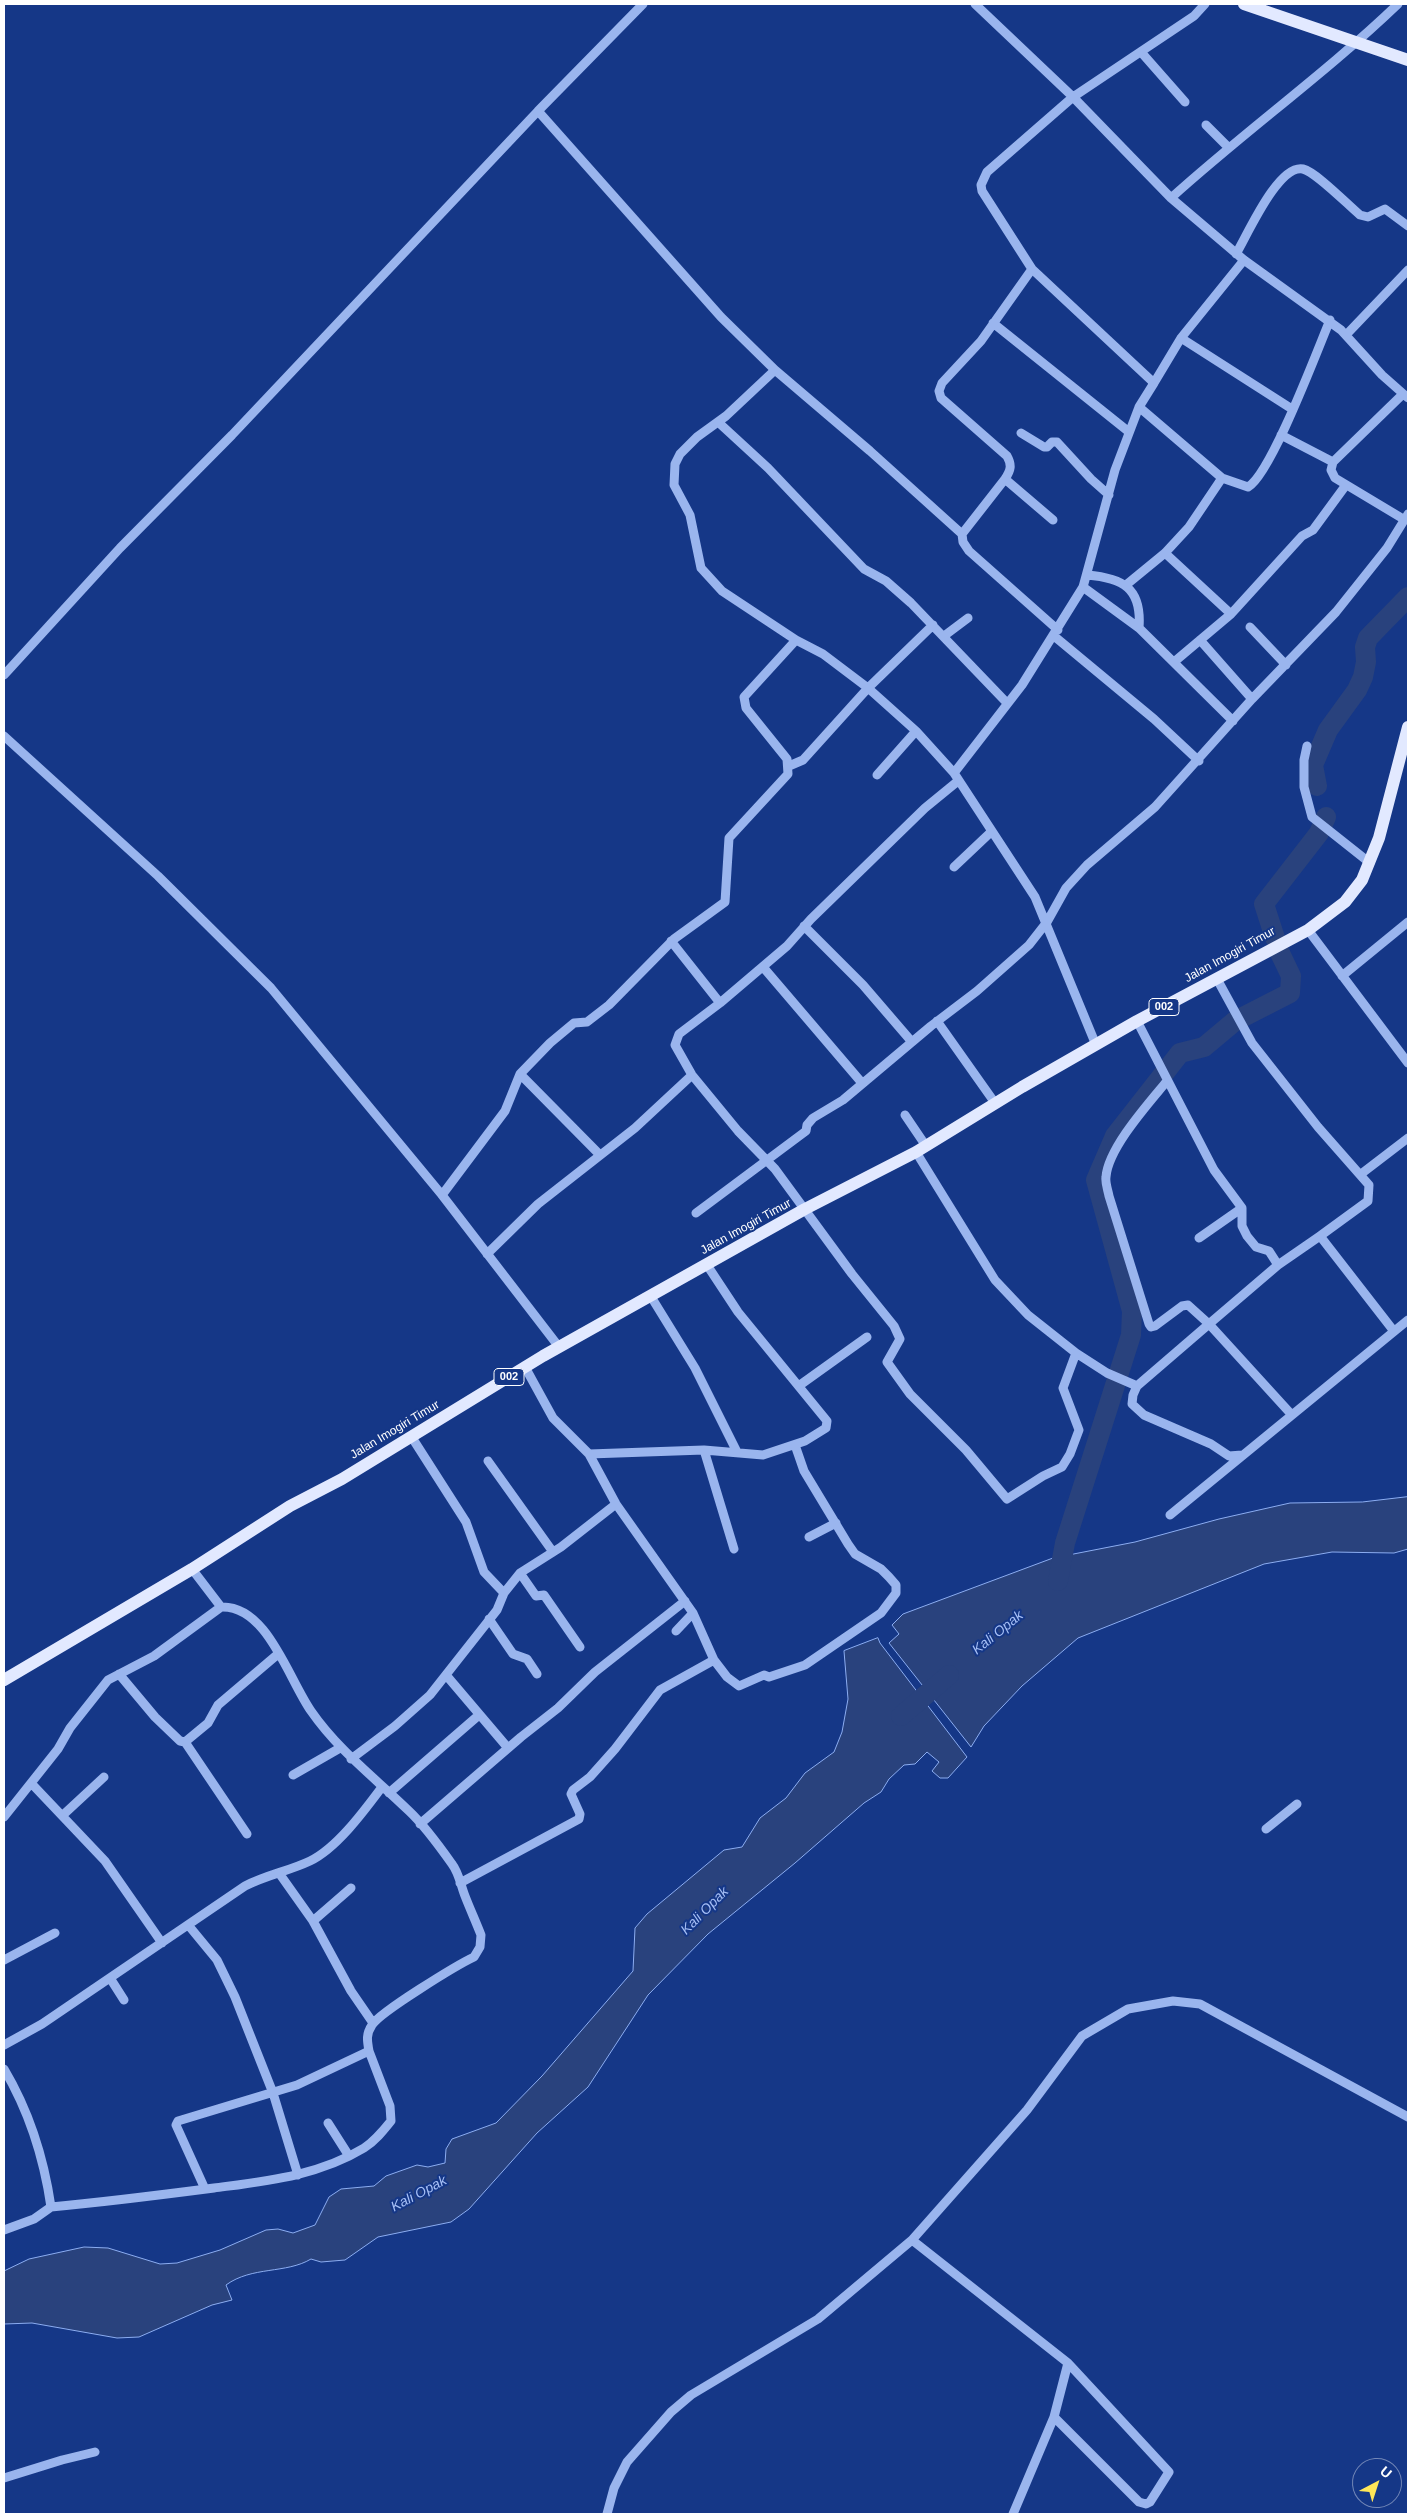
<!DOCTYPE html>
<style>
body{margin:0}
#map{position:relative;width:1412px;height:2518px;overflow:hidden;background:#153787;font-family:Arial,sans-serif}
canvas{display:block}
.frame{position:absolute;inset:0;border:5px solid #fff;pointer-events:none}
.north{position:absolute;left:1352px;top:2458px;width:50px;height:50px;box-sizing:border-box;background:#153787;border:1px solid #7387b7;border-radius:50%;rotate:40deg;font-size:14px;font-weight:700;line-height:20px;text-align:center;color:#fff}
.north::after{content:'';display:block;margin:auto;width:18px;height:22px;background:#ffe658;clip-path:polygon(50% 0,100% 100%,50% 72%,0 100%)}
</style>
<div id="map">
<canvas width="1412" height="2518"></canvas>
<div class="frame"></div>
<div class="north">U</div>
</div>
<script>
const ctx = document.querySelector('canvas').getContext('2d');
ctx.lineJoin = 'round';
function fillPath(path, color) { ctx.fillStyle = color; ctx.fill(path, 'evenodd'); }
function strokePath(path, color, width, dash) { ctx.strokeStyle = color; ctx.lineWidth = width; ctx.lineCap = dash ? 'butt' : 'round'; ctx.setLineDash(dash || []); ctx.stroke(path); }
function drawText(font, color, halo, rows, align = 'center') {
  ctx.font = font + ' Arial,sans-serif'; ctx.lineWidth = 4; ctx.setLineDash([]); ctx.textBaseline = 'middle'; ctx.strokeStyle = halo; ctx.fillStyle = color; for (const [text, x, y, turn = 0] of rows) {
    ctx.save(); ctx.translate(x, y); ctx.rotate((+turn || 0) * Math.PI / 180); ctx.textAlign = isNaN(turn) ? turn : align; if (halo) ctx.strokeText(text, 0, 0); ctx.fillText(text, 0, 0); ctx.restore();
  }
}
const water = new Path2D(`
 M1408 1497V1549L1394 1553 1332 1552 1264 1564 1078 1638 1022 1686 984 1726 971 1747 889 1643 899 1634 892 1625 903 1614 1053 1558 1135 1542 1219 1519 1290 1503 1362 1502Z
 M878 1638 880 1643 967 1757 948 1778H940L932 1771 939 1762 927 1752 915 1764 904 1765 889 1779 881 1792 864 1803 795 1863 708 1934 648 1995 588 2087 537 2133 469 2209 451 2222 378 2237 345 2260 321 2262 311 2259C286 2274 252 2266 226 2285L232 2300 212 2305 139 2337 117 2338 32 2323 4 2324V2271L29 2259 84 2247 108 2248 160 2264 177 2263 220 2250 266 2230 278 2229 293 2233 315 2225 329 2197 341 2189 374 2186 386 2176 417 2165 428 2167 445 2163 446 2149 452 2139 496 2123 542 2076 633 1971 635 1928 647 1914 724 1850 742 1847 760 1818 786 1798 805 1773 834 1752 842 1732 848 1699 844 1651Z`);
fillPath(water, '#29427d');
strokePath(water, '#8cadf1', 1);
strokePath(new Path2D(`
 M1317 786 1313 765 1328 730 1357 690 1363 677 1366 662 1365 647 1368 638 1408 597
 M1275 938 1264 904 1319 833 1326 817
 M1243 1017 1290 993 1291 976 1280 953
 M1058 1581 1065 1543 1131 1335 1132 1311 1096 1180 1115 1136 1180 1053 1204 1047 1235 1021
 M901 1716 949 1675`), '#29427d', 20);
strokePath(new Path2D(`
 M643 4 538 111 721 317 775 370 726 416 697 437 680 454 675 464 674 485 690 515 701 568 722 591 796 640 823 654 868 688 916 731 954 773 1035 897 1096 1045
 M975 4 1073 97 1171 198 1244 260 1341 330 1382 375 1408 398
 M1141 52 1185 102
 M1206 125 1228 147
 M1171 198C1245 131 1326 73 1398 4
 M1236 254C1247 236 1278 164 1303 169 1316 172 1348 205 1360 215L1368 217 1385 209 1408 226
 M993 323 1129 432
 M1346 335 1408 270
 M1181 338 1292 409
 M775 370 870 451 962 534 963 542 969 551 1058 630
 M1154 383 1181 338 1244 260
 M1139 407 1222 478 1248 487C1271 474 1317 351 1330 320
 M718 422 768 468 864 569 886 581 911 603 1007 703
 M1021 433 1044 447H1047L1052 442H1057L1091 479 1109 495
 M1281 435 1333 462 1331 470 1335 478 1405 520
 M1333 462 1403 394
 M1005 479 1053 520
 M962 534 1005 479C1011 470 1012 465 1007 456L941 398 939 391 942 383 981 341 1032 269
 M1165 553 1231 614
 M1087 575C1123 578 1142 588 1139 628
 M1126 585 1165 553 1189 527 1222 478
 M1083 587 1139 628 1233 721
 M1250 627 1286 665
 M944 636 968 618
 M1054 636 1154 719 1199 761
 M1200 640 1252 699
 M1174 662 1231 614 1302 536 1313 530 1346 485
 M4 675 120 548 232 435 538 111
 M4 736 158 876 271 988 442 1195 559 1347
 M1307 746 1304 760V787L1312 817 1370 863
 M789 766 803 760 868 688 933 625
 M954 773 1022 685 1083 587 1115 470 1139 407 1154 383 1032 269 982 191 981 185 987 172 1073 97 1194 16 1205 4
 M877 775 916 731
 M958 781 925 808 811 919 787 946 720 1003 679 1034 675 1045 692 1075 738 1131 775 1169 852 1274 894 1326 900 1339 887 1362 910 1394 966 1450 1007 1499 1043 1476 1062 1467 1070 1454 1079 1430 1063 1388 1076 1353
 M954 867 991 832
 M804 926 863 985 912 1042
 M1308 930 1408 1063
 M671 941 720 1003
 M763 967 862 1083
 M1342 976 1408 922
 M1217 979 1252 1043 1318 1127 1369 1185 1368 1201 1320 1236 1393 1330
 M937 1021 995 1103
 M1137 1021 1214 1170 1242 1208V1226L1247 1236 1256 1247 1269 1251 1278 1265
 M520 1074 600 1155
 M1167 1081C1149 1103 1108 1148 1106 1177 1105 1183 1108 1190 1109 1196L1149 1324 1151 1327 1155 1326 1182 1306 1188 1305 1209 1324 1278 1265 1320 1236
 M905 1115 926 1146
 M916 1152 995 1280 1028 1315 1076 1353 1107 1373 1137 1386
 M1361 1174 1408 1138
 M442 1195 505 1111 520 1074 550 1043 574 1023 587 1022 609 1005 674 939 725 902 729 838 788 774 787 759 746 708 744 697 796 640
 M696 1213 806 1131 807 1125 813 1118 843 1100 931 1026 977 991 1029 945 1047 922 1066 888 1087 865 1155 807 1252 699 1336 612 1387 548 1408 514
 M1199 1238 1242 1208
 M487 1254 538 1204 635 1128 692 1075
 M650 1295 695 1368 737 1452
 M525 1367 553 1418 589 1454 616 1504 693 1613 714 1660 727 1677 739 1686 764 1675 769 1677 805 1665 881 1613 896 1593V1585L889 1577 881 1569 855 1554 848 1544 804 1471 795 1445
 M800 1385 867 1337
 M411 1436 466 1522 484 1572 504 1593
 M704 1450 734 1549
 M589 1454 704 1450 763 1455 805 1441 826 1428 827 1421 738 1312 707 1265
 M1242 1455 1229 1456 1211 1444 1144 1415 1132 1404 1133 1395 1137 1386 1209 1324 1291 1414
 M488 1461 553 1552
 M1170 1515 1408 1320
 M809 1537 836 1523
 M520 1573 536 1596 544 1595 580 1647
 M489 1619 513 1654 527 1659 537 1674
 M676 1631 693 1613
 M119 1674 155 1717 180 1741 185 1742 208 1723 218 1705 278 1654
 M446 1675 508 1748
 M185 1742 247 1834
 M351 1759 395 1726 430 1695 497 1610 504 1593 520 1573 561 1547 616 1504
 M293 1775 340 1748
 M31 1783 105 1861 162 1943
 M389 1793 479 1715
 M63 1815 104 1777
 M4 1817 58 1749 70 1728 108 1680 154 1656 221 1607 192 1569
 M420 1824 521 1737 558 1708 595 1672 685 1601
 M1266 1829 1297 1804
 M279 1873 313 1921 351 1991 373 2023
 M460 1883 579 1819 580 1814 571 1794 573 1790 590 1777 615 1749 660 1690 714 1660
 M313 1921 351 1888
 M189 1926 217 1960 235 1997 273 2093 298 2175
 M4 1960 55 1933
 M110 1978 124 2000
 M4 2045 42 2024 245 1886C266 1875 289 1871 310 1861 337 1848 364 1811 382 1787
 M4 2069C29 2111 44 2159 51 2207L34 2219 4 2230
 M328 2123 349 2156
 M205 2189 176 2125 178 2121 297 2085 369 2051C367 2040 366 2034 372 2025 380 2012 457 1965 474 1957L480 1947 481 1935C476 1922 470 1909 465 1896 461 1886 459 1873 452 1864 440 1847 425 1826 409 1811 375 1778 338 1750 311 1711 288 1678 267 1605 221 1607
 M51 2207C105 2202 160 2195 214 2188 266 2181 318 2176 364 2148 375 2141 383 2131 391 2121L390 2106 369 2051
 M912 2240 1068 2363 1169 2472 1150 2502 1146 2504 1139 2502 1054 2417
 M4 2478 62 2460 95 2452
 M607 2514 614 2488 627 2462 671 2412 691 2395 818 2319 912 2240 1027 2110 1082 2036 1128 2009 1173 2001 1200 2004 1408 2117
 M1013 2514 1054 2417 1068 2363`), '#9ab5ee', 9);
strokePath(new Path2D(`
 M1244 4 1408 60
 M4 1680 192 1569 290 1506 342 1479 543 1356 805 1209 916 1152 1022 1087 1137 1021 1308 930 1345 902 1362 880 1379 838 1408 727`), '#e2e9ff', 12);
for (const [x, y, w] of [
 [1164,1007,30],
 [509,1377,30]
]) { const box = new Path2D(); box.roundRect(x - w / 2, y - 8.5, w, 17, 4); ctx.fillStyle = '#153787'; ctx.fill(box); strokePath(box, '#fff', 1); }
drawText('bold 11px', '#fff', null, [
 ["002",1164,1007],
 ["002",509,1377]
]);
drawText('12px', '#fff', '#153787', [
 ["Jalan Imogiri Timur",1230,955,-29],
 ["Jalan Imogiri Timur",746,1227,-29],
 ["Jalan Imogiri Timur",395,1430,-31]
]);
drawText('italic 14px', '#a6bff6', '#153787', [
 ["Kali Opak",998,1633,-39],
 ["Kali Opak",705,1911,-45],
 ["Kali Opak",419,2194,-28]
]);
</script>
